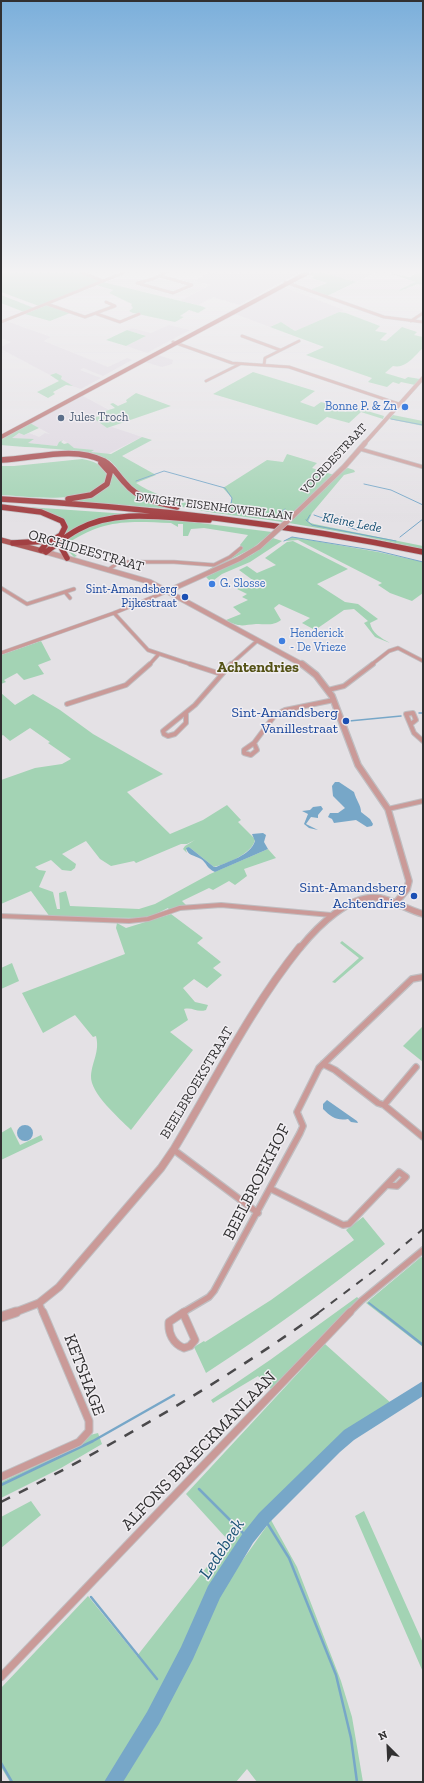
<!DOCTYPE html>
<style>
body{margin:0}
#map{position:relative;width:424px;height:1783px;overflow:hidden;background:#e4e1e5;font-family:"Zilla Slab",serif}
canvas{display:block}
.frame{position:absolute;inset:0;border:2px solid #313031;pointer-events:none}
.north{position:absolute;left:368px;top:1727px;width:40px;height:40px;-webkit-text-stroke:3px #f1eef2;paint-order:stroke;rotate:336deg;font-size:11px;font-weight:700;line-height:16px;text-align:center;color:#313031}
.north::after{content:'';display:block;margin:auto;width:14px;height:18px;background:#313031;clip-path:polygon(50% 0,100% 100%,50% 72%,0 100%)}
</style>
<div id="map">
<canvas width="424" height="1783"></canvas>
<div class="frame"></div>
<div class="north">N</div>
</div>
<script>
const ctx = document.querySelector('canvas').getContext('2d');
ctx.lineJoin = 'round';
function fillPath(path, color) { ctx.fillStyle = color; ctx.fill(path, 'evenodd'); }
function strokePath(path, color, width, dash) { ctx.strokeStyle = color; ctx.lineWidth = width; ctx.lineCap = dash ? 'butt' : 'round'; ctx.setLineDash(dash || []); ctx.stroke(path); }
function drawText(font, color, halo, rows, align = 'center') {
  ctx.font = font + ' "Zilla Slab",serif'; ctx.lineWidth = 3; ctx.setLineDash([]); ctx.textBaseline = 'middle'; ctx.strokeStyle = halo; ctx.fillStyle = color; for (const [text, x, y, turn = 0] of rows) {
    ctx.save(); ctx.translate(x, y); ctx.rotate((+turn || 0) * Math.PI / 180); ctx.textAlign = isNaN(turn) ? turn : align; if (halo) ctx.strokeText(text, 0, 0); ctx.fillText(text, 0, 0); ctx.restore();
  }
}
fillPath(new Path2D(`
 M208 273 238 274 241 273H299L239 305 213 297 198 305 180 301 210 285 194 281Z
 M324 273H375L356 282Z
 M284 287 344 310 295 331 281 322 270 327 235 314Z
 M6 321 51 337 44 341 108 367 127 358 132 360 103 376 83 368 80 370 101 378 81 389 72 386 61 379 62 376 56 373 50 375 1 349V347L11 342 1 338V323Z
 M169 325 190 330 147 353 126 346 146 336 127 330 132 328 151 333Z
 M158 355 173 360 172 364 162 367 145 362Z
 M83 396 109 410 100 413 103 415 93 418 107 428 112 427 142 437 106 455 91 452 93 450 74 448 63 440 59 442 57 446 27 443 33 440 11 438 19 433 24 435 29 433 39 437 45 433 50 434 30 423Z`), '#dcd5df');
fillPath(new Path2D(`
 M1 273H81L100 281 39 306 1 292Z
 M312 273H324L356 282 327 296 312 291V289L327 283 311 278 314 276 309 274Z
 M389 273 410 277 417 273H423V285L418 284 400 291 399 290 415 282Z
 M103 282 201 306 206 308 198 313 189 310 180 316 184 317 175 322 133 313 129 311 133 308 131 305 132 304 109 293 113 290 96 285Z
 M1 295 34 308 24 312 1 303Z
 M47 305 70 313 50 321 25 314Z
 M339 312 346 313 380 326 375 331 387 333 380 340 386 341 402 327 417 332 414 335 423 337V348C414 356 406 369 393 366L385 373 405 379 408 377 420 379 415 385 401 382 399 384 393 382 387 387 368 382 372 378 306 355 324 347 270 327 281 322 295 331Z
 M127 330 146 336 126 346 106 340Z
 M253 372 315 391 300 402 314 407 321 402 340 407 344 404 384 416 383 419 361 412 349 423 327 417 317 425 213 394Z
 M56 373 62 376 61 379 73 386 66 385 53 392 55 394 48 398 37 392 59 381 50 375Z
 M136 393 171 406 107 428 93 418 102 415 99 413 115 408 110 404 113 403 118 406 127 402 126 400Z
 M393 415 423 421V426L389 419Z
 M30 423 39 428 24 435 19 433 12 438 34 439 28 443 57 446 59 442 63 440 61 442 64 444 68 443 74 448 94 450 91 452 111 454 142 437 152 440 122 456 156 475 136 483C164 501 196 505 228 511L232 498 223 488 267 460 283 462 287 454 317 463 312 468 334 475 282 522C238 515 191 513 150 497 141 494 133 489 127 482 120 474 116 464 107 459 85 448 27 448 1 445V439Z
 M82 459C93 461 103 464 107 476 100 507 25 496 1 495V466H14Z
 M348 468 354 470 355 472 344 475 312 513 308 522 314 524 423 546V549L358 535 289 523 345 469Z
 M112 470C131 499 145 500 176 509L67 501 78 500 109 485 112 478Z
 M27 508 28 507 128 514 110 516 64 536 68 526C59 512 41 511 27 508Z
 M125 518 184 521 272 532 253 548 210 570H208L242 548 240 545 248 535 204 528 191 529 188 536H183V524H178V527L171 523C128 521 105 519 68 543V549L77 556 74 557 66 549C66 526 107 522 125 518Z
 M292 537 378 552 423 562V593L412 601 390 593 378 585 382 583 298 540 285 541Z
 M273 538 282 541 250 562 222 574 214 580H209L206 577 253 554Z
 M293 541 348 569 317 584 345 602 358 604 378 619 370 623C372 633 381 638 390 643L375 637 364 623 368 621 354 609 344 610 315 630 302 623 310 618 279 604 274 608 281 620C273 626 266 624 256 624 243 625 240 628 226 620L241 614 233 607 248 600 242 597 247 594 237 589 243 585 258 584 239 570 247 566 257 573 276 565 265 558 287 542Z
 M41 641 51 660 38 665 44 674 24 680 17 673 4 680 6 682 1 684V655Z
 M1 693 15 705 33 694 60 710 93 734 163 774 127 792 170 834 203 820 227 805 241 820 238 822 255 839C254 853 226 864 214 867L189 847 186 850 187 853 183 849 185 846 195 840 187 844H181L136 863 134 861 111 866 100 859 86 841 62 854 76 864 75 868 71 871 62 870 51 860 35 867 39 870 46 871 39 887 53 892 57 909H60L59 893 66 891 70 906 139 909 155 904 210 874 268 849 276 858 244 869 247 876 235 885 229 881 213 890 209 888 182 901 186 905 170 911 168 908 152 916 140 918 50 917 31 891 1 904V780L35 768 62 764 71 759 48 743 50 742 30 728 10 741 3 735 1 736Z
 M171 914 203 938 197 943 221 962 213 968 222 975 207 988 194 979 183 988 195 1002 208 1005 206 1010C197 1013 193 1007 184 1009L188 1020 170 1032 193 1050 131 1130C119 1118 90 1093 91 1076 92 1061 100 1052 96 1036L93 1037 75 1015 43 1033 22 993 125 954 116 928 117 923 126 928Z
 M342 941 364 958 335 983 332 982 359 958 340 943Z
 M12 963 19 981 1 989V968Z
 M423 1026V1062L403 1046Z
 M11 1127 20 1145 41 1135 43 1140 1 1160V1133Z
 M363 1217 385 1244C327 1290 268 1333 206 1373L194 1347 204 1341 205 1342 271 1300 354 1240 346 1230Z
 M421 1257 423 1258V1347L366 1303Z
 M357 1297 359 1299 271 1389 258 1376 213 1403 211 1400 270 1360Z
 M325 1344 392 1404 347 1432 244 1532 234 1555 211 1590 194 1623 182 1652 164 1682 149 1717 107 1782H10L1 1767V1688L88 1596 137 1656 228 1540 186 1494Z
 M98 1433 102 1444 61 1468 1 1498V1482L82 1444 90 1435Z
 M31 1501 41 1515 1 1548V1517Z
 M364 1511 423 1643V1672L355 1516Z
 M271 1520 297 1567 341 1681 352 1717 363 1782H257L247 1769 236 1782H121L148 1741 182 1677 218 1595Z`), '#a3d3b4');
fillPath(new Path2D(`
 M335 782H339L354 792C356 800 361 805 361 812L370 819 373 824 372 826 367 827 356 820 334 823 332 819 328 817 330 813H338L345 808 333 796 332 786Z
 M321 806 323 809 318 815V818L311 817 306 824 318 830 309 828 304 824 308 814 302 811 310 810 313 807Z
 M263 833 266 835 264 842 268 849 215 872C206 868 207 863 201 859 194 855 188 856 186 848L189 847 214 867H216C229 861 250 856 255 841L252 834Z
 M327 1100 357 1121 358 1123 351 1122 348 1119C337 1121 331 1117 323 1109V1104Z
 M17 1133a8 8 0 1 1 16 0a8 8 0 1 1-16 0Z`), '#77a7c8');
strokePath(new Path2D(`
 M391 419 423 425
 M136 481 164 471 225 488 232 498 230 511 270 517 276 516 285 509
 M364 484 391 490 423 505
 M314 515 357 530
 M306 520 312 525 396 541
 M307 520 310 515
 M400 537 423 519
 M284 541 292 537 378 551 423 562`), '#77a7c8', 1);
strokePath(new Path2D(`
 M419 713H423
 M349 721 401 716`), '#77a7c8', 1.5);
strokePath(new Path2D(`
 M369 1303 382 1313`), '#77a7c8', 2);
strokePath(new Path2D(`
 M381 1312 423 1345
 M1 1485 93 1441 174 1395
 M199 1489 248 1538
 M264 1518 289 1558 336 1675 351 1738 357 1782
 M91 1597 157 1679
 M1 1763 12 1782`), '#77a7c8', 2.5);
fillPath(new Path2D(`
 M423 1381V1396L354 1440 340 1452 269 1523 253 1543 220 1598 193 1659 159 1724 123 1782H104L147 1712 181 1647 208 1586 243 1533 259 1513 344 1430Z`), '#77a7c8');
const minorFar4 = new Path2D(`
 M83 273 103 281
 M160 276 192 285 173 293 137 283 153 279 165 273
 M285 282 384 317 423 322
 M47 304 85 317 115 306 106 302
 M97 314 120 322 139 314
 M411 321 423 313
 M1 322 123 273
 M242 336 280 350
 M173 342 232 363 289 367 399 404
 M264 365 265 358 299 341
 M206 381 240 364`);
const minorFar3 = new Path2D(`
 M360 449 423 467
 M108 570 119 562H174L214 565 230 557 241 548
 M1 588 27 604 74 589
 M65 592 70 598
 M114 613 148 650 193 665
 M1 653 114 613 168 591
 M149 665 158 655
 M230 665 257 641
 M371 665 389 651 398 648 423 661`);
const minorFar2 = new Path2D(`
 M190 664 221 674
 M328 690 344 686 373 664
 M67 704 126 685 150 664
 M186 713V723L175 734 168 736 164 734 163 731 195 705 231 664
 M411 724 416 720 413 713 406 714 414 733 423 741
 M254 743 257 750 251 755 244 753V750Z
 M254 743 275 715 285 710 334 700
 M388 809 423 801
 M1 916 129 921 148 919 180 908 221 905 331 915`);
const minorFar1 = new Path2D(`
 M323 1064 335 1070 378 1103 384 1105 423 1137
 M384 1105 416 1067
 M174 1150 258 1213
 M271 1189 343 1225 349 1224 399 1172 406 1177 397 1186 387 1185
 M39 1303 43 1313
 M182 1313 209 1297 214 1291 300 1133 303 1126 297 1112 319 1068 412 979 423 977
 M349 1313 361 1301 423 1250`);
const minor = new Path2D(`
 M183 1313 195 1340 190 1346 184 1348C173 1344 168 1333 169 1322L184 1312
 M1 1477 79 1442 89 1431V1421L43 1312
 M1 1677 350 1312`);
const tertiaryFar4 = new Path2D(`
 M364 444 423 378`);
const tertiaryFar3 = new Path2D(`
 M293 516 344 467 365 443
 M46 552 150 582 303 665
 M168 591 239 559 259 547`);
const tertiaryFar2 = new Path2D(`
 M302 664 316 675 332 696 358 765 388 809 409 881 407 889 395 904
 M300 948C317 927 350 893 380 898 395 901 408 910 423 914`);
const tertiaryFar1 = new Path2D(`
 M13 1313 39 1303 59 1287 161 1168 174 1149C215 1081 250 1009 300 947`);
const tertiary = new Path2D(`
 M1 1317 16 1312`);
const primaryFar1 = new Path2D(`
 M1 437 307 273`);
const primary = new Path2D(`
 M1 540 46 552`);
const motorway = new Path2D(`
 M1 460C34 459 73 445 104 461 113 466 118 476 125 483 138 499 158 503 177 507
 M1 499C143 507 283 523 423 552
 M68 499 91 495 107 484 110 473 101 463
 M1 507 41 512 62 521 65 527 61 535 46 544 41 550
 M63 539 62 549 67 558
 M13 543 49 541
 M46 552C57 544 67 535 79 529 118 508 166 518 209 520`);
strokePath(minorFar4, '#c0bec1', 3.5);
strokePath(minorFar3, '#c0bec1', 4.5);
strokePath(minorFar2, '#c0bec1', 6);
strokePath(minorFar1, '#c0bec1', 8);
strokePath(minor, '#c0bec1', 9);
strokePath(tertiaryFar4, '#c0bec1', 4.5);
strokePath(tertiaryFar3, '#c0bec1', 6);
strokePath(tertiaryFar2, '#c0bec1', 8);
strokePath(tertiaryFar1, '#c0bec1', 9);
strokePath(tertiary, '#c0bec1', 11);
strokePath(primaryFar1, '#c0bec1', 5);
strokePath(primary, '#c0bec1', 6);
strokePath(motorway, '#c0bec1', 7);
strokePath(minorFar4, '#ca9a98', 2.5);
strokePath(minorFar3, '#ca9a98', 3);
strokePath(minorFar2, '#ca9a98', 4);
strokePath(minorFar1, '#ca9a98', 5.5);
strokePath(minor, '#ca9a98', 7);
strokePath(tertiaryFar4, '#ca9a98', 3.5);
strokePath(tertiaryFar3, '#ca9a98', 4.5);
strokePath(tertiaryFar2, '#ca9a98', 5.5);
strokePath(tertiaryFar1, '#ca9a98', 7);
strokePath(tertiary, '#ca9a98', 9);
strokePath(primaryFar1, '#ae5a59', 4);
strokePath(primary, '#ae5a59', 5);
strokePath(motorway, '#a24043', 5.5);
strokePath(new Path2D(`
 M318 1313 375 1270 423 1229`), '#4a494b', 2, [8, 8]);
strokePath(new Path2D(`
 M1 1502C112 1446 218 1385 320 1312`), '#4a494b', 2.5, [10, 10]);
const tertiaryBridge = new Path2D(`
 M259 547 293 516`);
strokePath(tertiaryBridge, '#c0bec1', 6, []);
strokePath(tertiaryBridge, '#ca9a98', 4.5);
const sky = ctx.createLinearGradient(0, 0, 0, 522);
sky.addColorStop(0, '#7bafdb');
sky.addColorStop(0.52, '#f3f2f3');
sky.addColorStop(1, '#f3f2f300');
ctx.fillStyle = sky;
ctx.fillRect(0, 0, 424, 522);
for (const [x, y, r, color] of [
 [405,407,4,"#3f7fe0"],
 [61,418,4,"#5c6f8a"],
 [212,584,4,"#3f7fe0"],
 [185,597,4,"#1a4fb4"],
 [282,641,4,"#3f7fe0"],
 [346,721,4,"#1a4fb4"],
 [414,896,4,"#1a4fb4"]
]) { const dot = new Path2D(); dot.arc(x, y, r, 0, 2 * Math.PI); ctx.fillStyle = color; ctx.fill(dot); strokePath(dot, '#f1eef2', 1.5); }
drawText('12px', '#366cbe', '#f1eef2', [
 ["Bonne P. & Zn",397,407,"right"],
 ["G. Slosse",220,584],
 ["Henderick",290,634],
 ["- De Vrieze",290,648]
], 'left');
drawText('12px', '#4e5e75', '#f1eef2', [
 ["Jules Troch",69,418]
], 'left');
drawText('12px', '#313031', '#f1eef2', [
 ["VOORDESTRAAT",334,459,-47],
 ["DWIGHT EISENHOWERLAAN",214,507,7]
]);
drawText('12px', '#164399', '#f1eef2', [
 ["Sint-Amandsberg",177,590],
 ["Pijkestraat",177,604]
], 'right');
drawText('italic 13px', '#1a5375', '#f1eef2', [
 ["Kleine Lede",352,523,11]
]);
drawText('14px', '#313031', '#f1eef2', [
 ["ORCHIDEESTRAAT",86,551,16],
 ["BEELBROEKSTRAAT",197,1083,-59]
]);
drawText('14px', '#164399', '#f1eef2', [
 ["Sint-Amandsberg",338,713],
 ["Vanillestraat",338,729],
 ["Sint-Amandsberg",406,888],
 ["Achtendries",406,904]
], 'right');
drawText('bold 15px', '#545216', '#f1eef2', [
 ["Achtendries",258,668]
]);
drawText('17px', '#313031', '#f1eef2', [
 ["BEELBROEKHOF",257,1182,-63],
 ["KETSHAGE",84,1375,69],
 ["ALFONS BRAECKMANLAAN",199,1451,-46]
]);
drawText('italic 18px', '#1a5375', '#f1eef2', [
 ["Ledebeek",222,1549,-57]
]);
</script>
